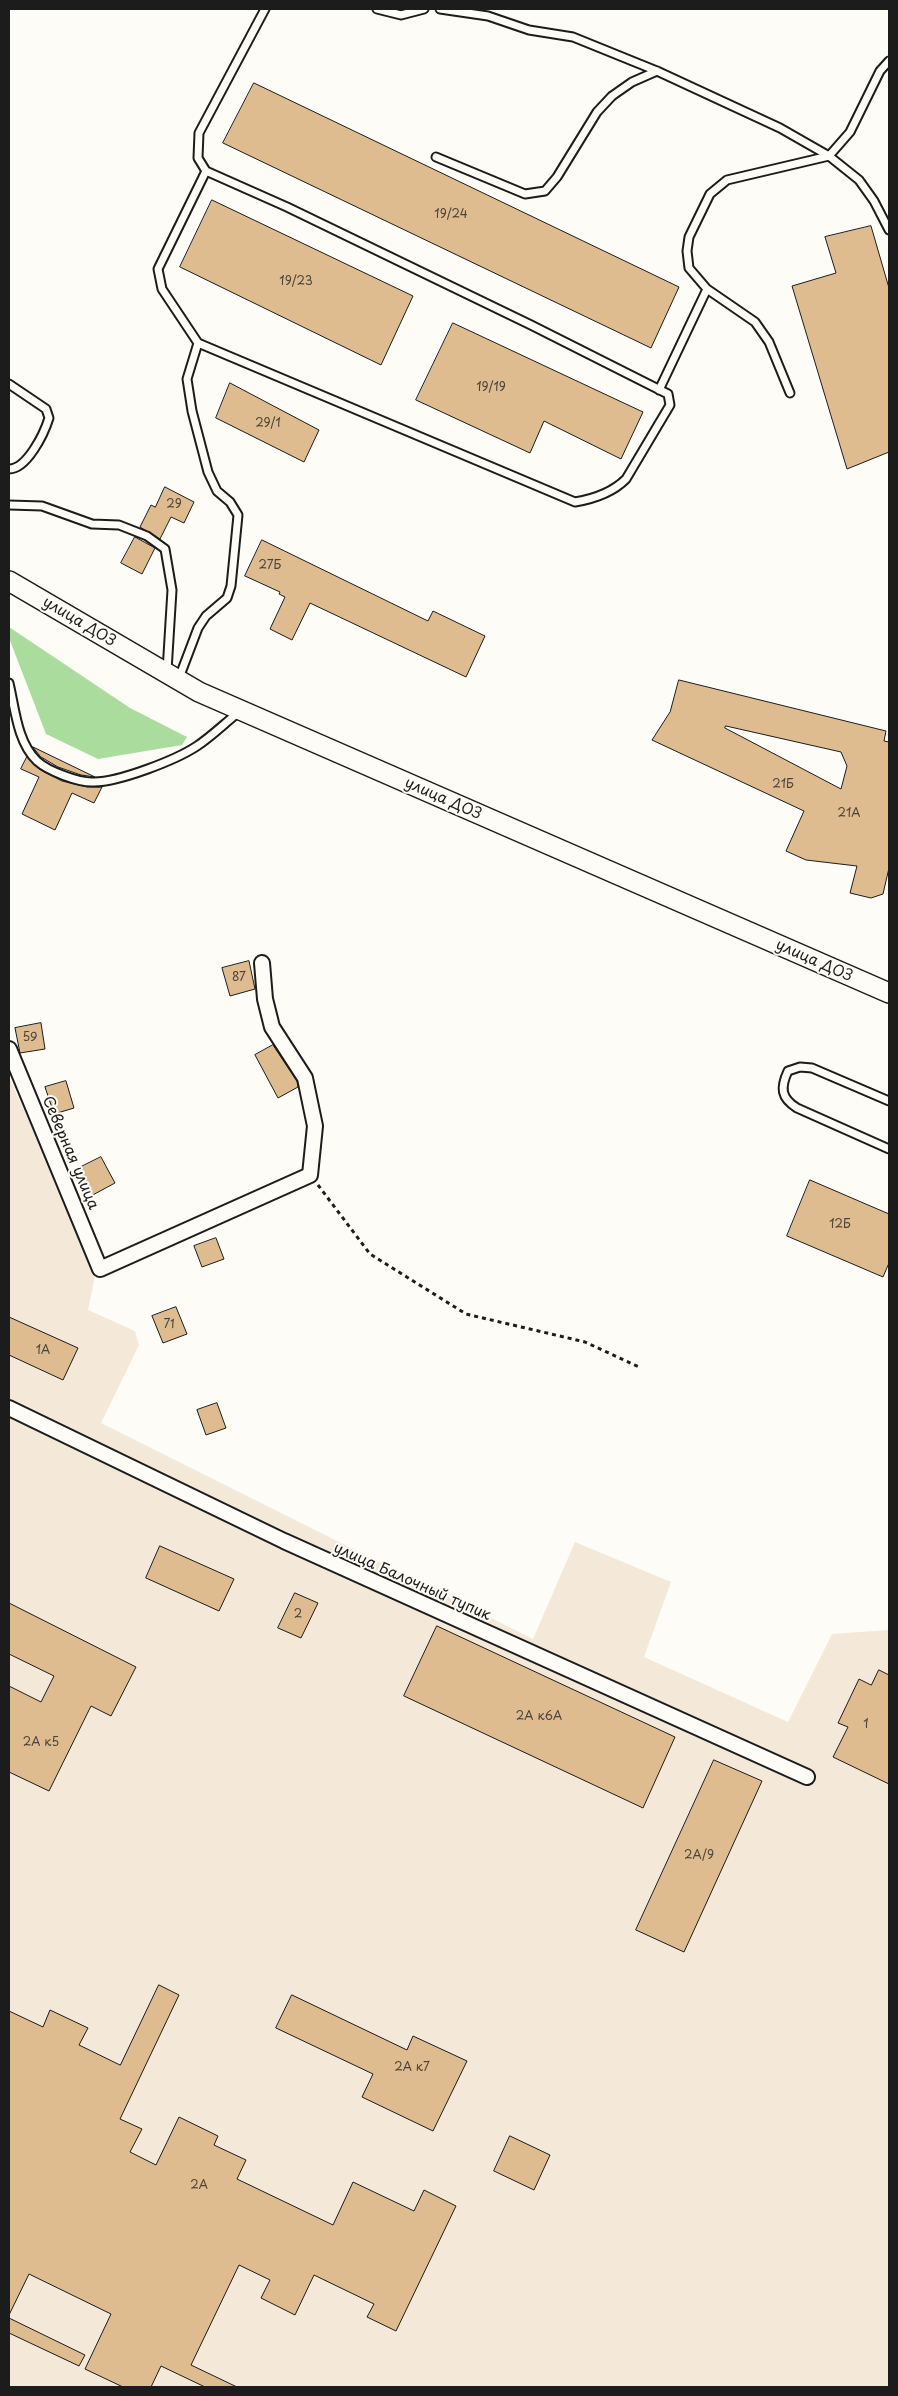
<!DOCTYPE html>
<meta charset="utf-8">
<style>
body{margin:0}
#map{position:relative;width:898px;height:2396px;overflow:hidden;background:#fdfcf7;font-family:"Playpen Sans",sans-serif}
canvas{display:block}
.frame{position:absolute;inset:0;border:10px solid #1c1c1c;pointer-events:none}
</style>
<div id="map">
<canvas width="898" height="2396"></canvas>
<div class="frame"></div>
</div>
<script>
const ctx = document.querySelector('canvas').getContext('2d');
ctx.lineJoin = 'round';
function fillPath(path, color) { ctx.fillStyle = color; ctx.fill(path, 'evenodd'); }
function strokePath(path, color, width, dash) { ctx.strokeStyle = color; ctx.lineWidth = width; ctx.lineCap = dash ? 'butt' : 'round'; ctx.setLineDash(dash || []); ctx.stroke(path); }
function drawText(font, color, halo, rows, align = 'center') {
  ctx.font = font + ' "Playpen Sans",sans-serif'; ctx.lineWidth = 4; ctx.setLineDash([]); ctx.textBaseline = 'middle'; ctx.strokeStyle = halo; ctx.fillStyle = color; for (const [text, x, y, turn = 0] of rows) {
    ctx.save(); ctx.translate(x, y); ctx.rotate((+turn || 0) * Math.PI / 180); ctx.textAlign = isNaN(turn) ? turn : align; if (halo) ctx.strokeText(text, 0, 0); ctx.fillText(text, 0, 0); ctx.restore();
  }
}
fillPath(new Path2D(`
 M9 1077 96 1271 88 1310 135 1331 139 1345 101 1423 533 1639 575 1542 671 1582 644 1657 788 1722 832 1634 889 1630V2387H9Z`), '#f4e9d8');
fillPath(new Path2D(`
 M9 627 130 708 187 737 182 745 98 759 46 734 9 638Z`), '#aadc9d');
const building = new Path2D(`
 M254 83 679 287 651 348 223 143Z
 M212 200 413 296 381 365 180 267Z
 M871 226 889 288V452L847 469 792 286 836 273 825 237Z
 M453 323 643 412 621 459 544 421 530 453 416 400Z
 M230 383 319 430 304 462 216 418Z
 M165 487 194 502 184 523 171 517 160 539 140 527 151 505 155 507Z
 M135 537 155 548 142 574 121 563Z
 M262 540 428 621 433 611 485 636 466 677 310 603 292 640 270 629 285 597 279 594 280 592 245 576Z
 M679 680 886 731 884 741 889 742V868L883 894 871 898 850 893 857 866 806 860 786 851 804 811 652 740 670 712ZM726 726 841 752 847 766 841 789 725 728Z
 M33 747 95 777 81 775 58 767 41 757Z
 M27 757 39 769 62 781 87 787H102L94 803 72 793 55 830 22 814 39 777 21 769Z
 M249 961 255 989 230 996 222 968Z
 M41 1023 45 1049 20 1053 15 1028Z
 M273 1045 297 1081 298 1087 278 1098 255 1055Z
 M66 1081 74 1108 54 1114 45 1087Z
 M101 1157 115 1183 89 1197 75 1170Z
 M810 1180 889 1214V1263L883 1277 787 1236Z
 M216 1238 224 1259 202 1267 194 1246Z
 M176 1307 187 1334 163 1343 152 1316Z
 M9 1317 78 1348 63 1380 9 1355Z
 M217 1403 226 1428 206 1435 197 1410Z
 M160 1546 234 1579 219 1611 146 1578Z
 M295 1593 318 1603 301 1638 278 1628Z
 M9 1603 136 1667 111 1716 91 1706 49 1791 9 1772V1686L41 1702 54 1676 9 1654Z
 M437 1626 675 1737 643 1808 404 1696Z
 M879 1670 889 1675V1784L833 1757 848 1727 838 1723 859 1679 871 1685Z
 M714 1760 762 1781 684 1952 636 1930Z
 M159 1985 179 1995 120 2119 142 2129 130 2152 156 2165 179 2117 218 2136 214 2145 246 2160 237 2179 333 2225 353 2182 414 2211 424 2190 456 2206 396 2331 367 2317 374 2304 314 2275 295 2315 261 2298 270 2280 239 2265 191 2365 237 2387H205L161 2366 151 2387H123L85 2369 111 2314 29 2274 9 2315V2011L43 2027 50 2010 88 2028 79 2045 120 2065Z
 M292 1995 407 2050 413 2036 467 2061 433 2131 362 2097 373 2074 276 2028Z
 M510 2136 550 2155 534 2190 494 2171Z
 M9 2318 85 2355 79 2366 9 2333Z`);
fillPath(building, '#debc90');
strokePath(building, '#1c1c1c', 1);
const lane = new Path2D(`
 M377 9 401 15 424 9
 M440 9 488 16 529 30 573 37 657 71 780 128 829 156 850 132 880 71 889 61
 M436 157 525 194 545 191 557 177 597 112 612 96 632 82 657 71
 M206 171 198 158 199 133 265 9
 M707 289 755 322 769 342 790 393
 M9 384 46 409 49 418C44 434 27 469 9 469
 M659 390 707 289 689 268 687 251 689 237 710 194 727 180 829 156 859 180 874 201 889 230
 M9 505 42 506 92 524 119 525 147 536 165 549 172 590 167 671
 M179 678 198 628 206 616 227 598 231 586 238 515 230 502 217 491 208 472 192 411 187 379 198 343 162 289 158 269 206 171 287 207 531 325 668 394 670 405 626 479C613 492 593 499 575 502L198 343
 M9 683C15 708 17 742 37 761 48 771 79 783 94 782 119 782 176 760 197 746 212 736 225 723 239 712
 M889 1101 812 1068 800 1067 788 1071C780 1088 781 1098 797 1108L889 1149`);
const street = new Path2D(`
 M9 1049 100 1269 310 1175 315 1126 305 1078 272 1027 265 999 262 963
 M9 1408 284 1541 807 1777`);
const secondary = new Path2D(`
 M9 581 199 692 889 993`);
strokePath(lane, '#1c1c1c', 11);
strokePath(street, '#1c1c1c', 18);
strokePath(secondary, '#1c1c1c', 22);
strokePath(new Path2D(`
 M318 1185 370 1254 466 1314 585 1342 639 1367`), '#1c1c1c', 3, [4, 4]);
strokePath(lane, '#fdfcf7', 7);
strokePath(street, '#fdfcf7', 14);
strokePath(secondary, '#fdfcf7', 19);
drawText('12px', '#4c4439', null, [
 ["19/24",451,215],
 ["19/23",296,282],
 ["19/19",491,388],
 ["29/1",268,424],
 ["29",174,505],
 ["27Б",270,566],
 ["21Б",783,785],
 ["21А",849,814],
 ["87",239,978],
 ["59",30,1038],
 ["12Б",840,1225],
 ["71",169,1325],
 ["1А",43,1351],
 ["2",298,1615],
 ["2А к6А",539,1717],
 ["1",866,1725],
 ["2А к5",41,1743],
 ["2А/9",699,1856],
 ["2А к7",412,2068],
 ["2А",199,2186]
]);
drawText('15px', '#1c1c1c', '#fdfcf7', [
 ["улица ДОЗ",79,622,31],
 ["улица ДОЗ",443,799,24],
 ["улица ДОЗ",814,961,24],
 ["Северная улица",70,1153,67],
 ["улица Балочный тупик",412,1582,24]
]);
</script>
